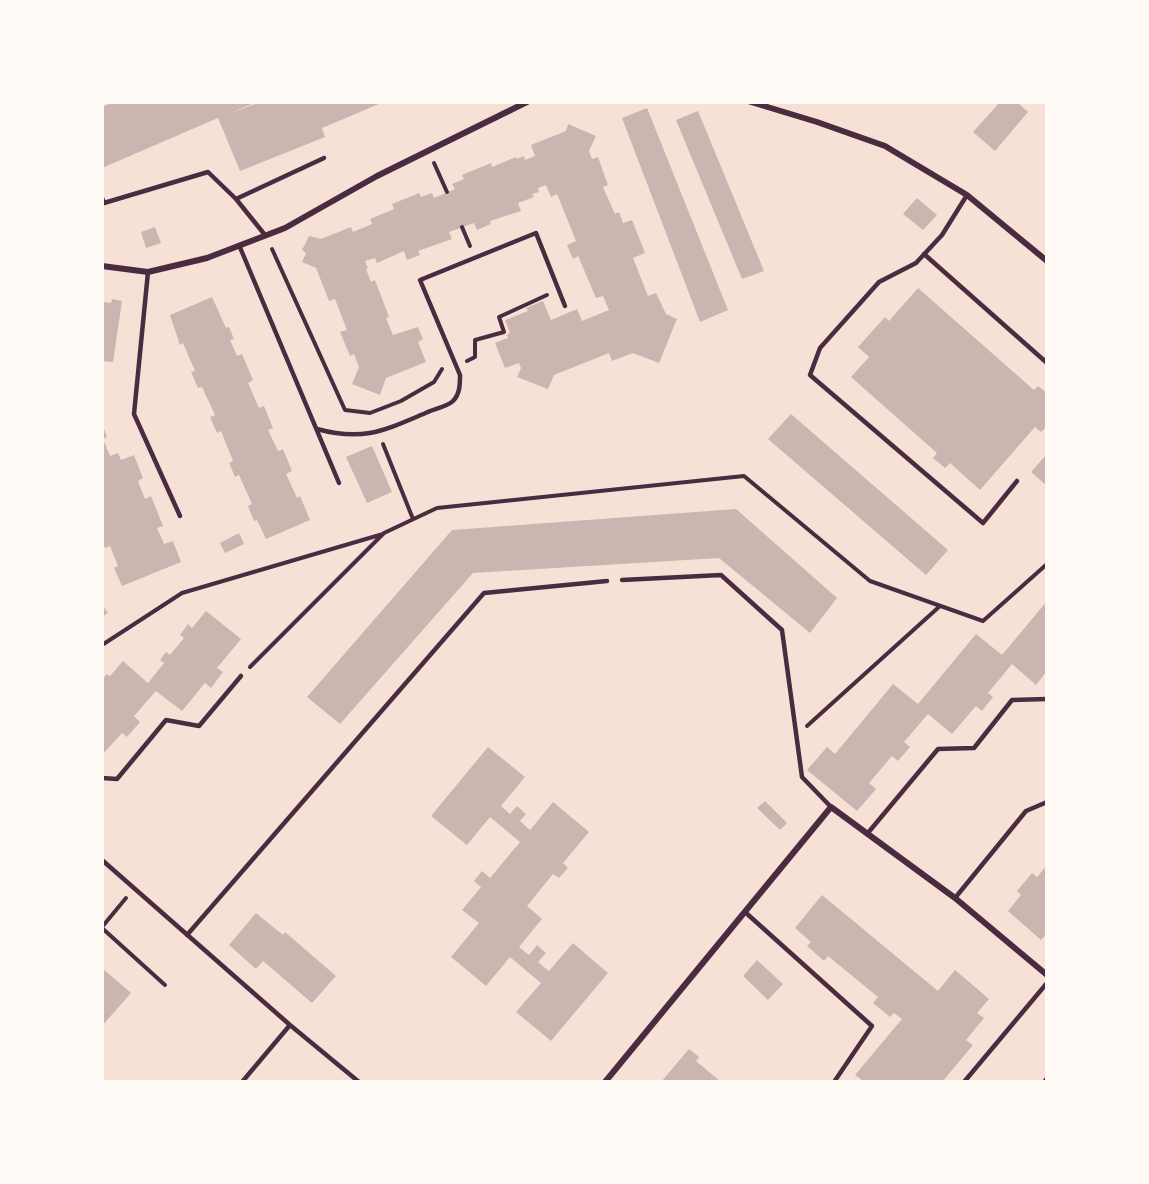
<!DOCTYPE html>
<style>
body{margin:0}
#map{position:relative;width:1149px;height:1184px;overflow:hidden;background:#f7e1d7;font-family:"Golos Text",sans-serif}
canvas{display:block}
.frame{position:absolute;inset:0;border:104px solid #fffaf5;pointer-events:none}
</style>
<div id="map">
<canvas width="1149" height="1184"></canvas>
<div class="frame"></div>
</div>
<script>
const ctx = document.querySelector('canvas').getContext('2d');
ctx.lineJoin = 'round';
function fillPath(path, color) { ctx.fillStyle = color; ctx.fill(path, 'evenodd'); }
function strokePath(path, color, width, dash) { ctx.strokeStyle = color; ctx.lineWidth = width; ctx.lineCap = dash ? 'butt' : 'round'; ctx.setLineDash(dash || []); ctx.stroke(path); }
fillPath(new Path2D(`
 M114 102H251L252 104 226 115 260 102H378L379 104 322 128 325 137 240 171 218 118 102 168V107Z
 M1000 102H1017L1028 112 995 151 973 132Z
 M647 108 728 310 700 322 622 118Z
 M698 111 764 271 742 279 676 120Z
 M568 124 596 136 589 151 592 159 598 157 608 185 603 187 615 214 619 212 623 223 632 220 645 253 633 258 648 296 656 293 666 314 677 319 659 363 633 353 612 361 609 353 554 375 548 389 517 377 521 368 519 363 505 368 495 343 508 338 507 335 510 333 505 320 528 311 526 308 543 301 551 320 577 309 582 321 609 310 603 296 596 298 578 256 573 259 567 245 576 241 557 194 551 197 546 185 538 188 539 192 532 194 534 197 518 203 521 211 490 221 491 224 477 230 474 223 449 232 452 239 418 251 420 255 407 260 404 251 377 263 375 258 365 261 368 268 366 269 371 282 375 280 389 317 386 318 393 335 418 327 423 339 418 342 426 362 386 378 380 395 352 384 359 367 354 354 350 356 340 332 347 330 335 299 329 301 316 268 302 262 306 253 302 250 309 236 321 239 351 227 353 232 372 224 370 219 394 209 392 204 419 193 421 197 432 193 434 198 455 189 452 184 464 179 462 175 491 163 492 167 516 157 517 159 524 156 525 160 535 156 531 145 566 131Z
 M917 198 937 215 923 230 903 214Z
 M155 227 161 243 146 248 141 232Z
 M918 288 1034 390 1038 386 1047 393V426L1041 432 1035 427 980 490 950 463 945 468 933 458 937 453 851 377 869 357 858 347 885 317 889 321Z
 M212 297 226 328 229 327 234 339 230 340 237 356 242 354 253 380 248 383 259 408 264 406 273 428 268 430 278 451 283 449 292 471 286 474 297 498 300 496 310 520 266 539 257 520 254 521 248 506 252 504 239 475 235 477 229 463 233 461 221 431 217 433 210 417 215 415 202 387 198 388 191 372 195 371 183 343 180 345 170 315Z
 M112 299 122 301 113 362 102 361V302L111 303Z
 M791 414 948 550 926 575 768 439Z
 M102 424 107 437 103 439 110 456 118 453 121 460 134 455 143 478 138 481 145 499 151 496 163 526 157 528 164 544 173 541 181 562 122 586 114 568 118 566 110 546 105 548 102 540Z
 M372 446 392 492 367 503 346 457Z
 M1047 454V486L1031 472Z
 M736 509 837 598 810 633 719 558 473 573 340 724 307 697 452 530Z
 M239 533 244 544 225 553 220 543Z
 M1047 601V671L1036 685 1012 664 988 693 993 697 982 711 976 706 952 734 928 714 904 742 910 747 898 761 892 756 869 783 876 789 857 811 807 770 827 747 835 754 893 684 918 704 976 634 1002 655Z
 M102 605 108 613 102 617Z
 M206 611 241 639 217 668 223 672 211 688 205 683 182 711 156 691 134 716 140 722 127 737 122 733 102 755V680L107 674 110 676 123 661 148 683 164 663 160 660 166 652 170 655 184 638 180 635 188 624 192 628Z
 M488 747 525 777 501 806 510 814 517 806 526 814 520 821 530 830 553 802 589 832 563 863 568 868 559 878 553 874 527 906 542 919 519 947 529 955 537 945 546 953 538 962 549 971 573 943 608 973 551 1041 516 1012 541 983 510 957 486 986 451 957 479 923 462 910 481 887 474 881 482 871 490 878 520 842 490 817 467 845 431 816Z
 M765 801 787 823 780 830 757 808Z
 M1047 865V933L1041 940 1008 911 1021 895 1017 891 1032 873 1037 877Z
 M822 895 938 991 955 970 989 999 977 1013 984 1018 966 1040 973 1045 942 1082H860L862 1080 855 1075 902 1019 894 1013 890 1017 873 1003 878 997 828 956 824 961 807 946 811 942 795 928Z
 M256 913 283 935 285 932 336 976 312 1003 263 961 256 969 229 945Z
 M757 960 783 984 768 1000 743 976Z
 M102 968 131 993 102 1026Z
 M689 1049 699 1057 696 1061 721 1082H661Z`), '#ccb4b1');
strokePath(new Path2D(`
 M434 163 447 192
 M462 227 470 246
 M272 249 345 410 370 413 401 401 434 382 442 369
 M467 361 475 357V340L504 332 499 317 547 295
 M383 444 413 519
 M102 645 182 593 383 534
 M250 667 384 533 437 508 744 476 870 581 983 621 1047 564
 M807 726 940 606
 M102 927 126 898
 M102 928 165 985
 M1044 1082 1047 1078`), '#4a2c40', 4);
strokePath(new Path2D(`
 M967 195 942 235 916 263 879 282 820 348 810 375 983 523 1017 481
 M102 198 104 203 208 172 236 199 265 235
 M236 199 324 158
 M239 245 339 483
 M924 254 1047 363
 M148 272 134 414 180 516
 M317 429C364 442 385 430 428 412 435 409 448 406 453 401 460 394 460 384 460 375L420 280 536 233 565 306
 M622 580 721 575 782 630 802 777 831 807
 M102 778 117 779 166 720 199 726 241 676
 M867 834 938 749 974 748 1012 700 1047 699
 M102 860 290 1025 359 1082
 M955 898 1026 811 1047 802
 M745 912 872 1026 834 1082
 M187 935 484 593 607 581
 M242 1082 290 1025
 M964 1082 1047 983`), '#4a2c40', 4.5);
strokePath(new Path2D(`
 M751 102 817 122 885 146 967 195 1047 261
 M102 266 148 272 207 258 285 228 377 176 527 102
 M605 1082 831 807 955 898 1047 975`), '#4a2c40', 6);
</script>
